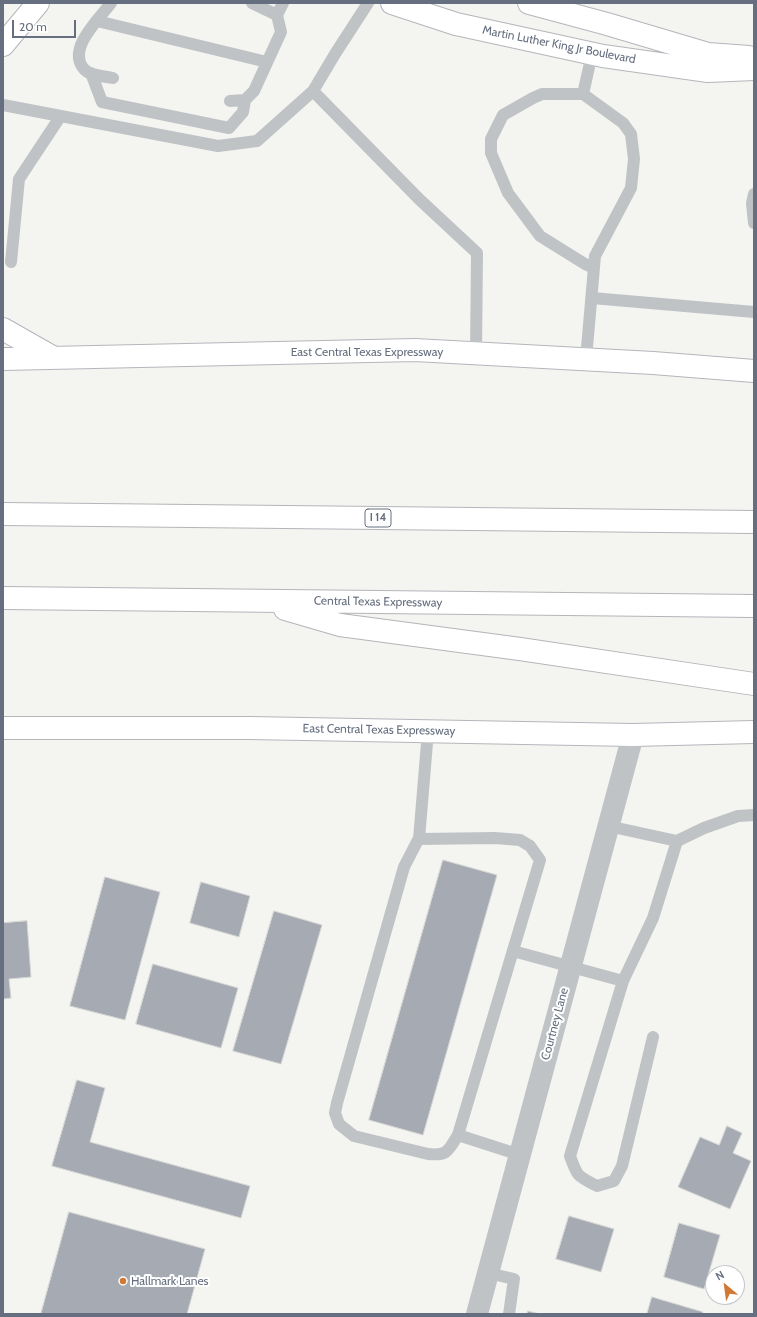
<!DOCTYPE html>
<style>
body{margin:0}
#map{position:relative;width:757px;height:1317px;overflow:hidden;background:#f4f4f1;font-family:Cabin,sans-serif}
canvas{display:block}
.frame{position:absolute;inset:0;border:4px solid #666f7f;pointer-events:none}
.north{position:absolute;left:705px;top:1265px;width:40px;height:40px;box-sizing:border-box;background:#fff;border:1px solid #c2c5cc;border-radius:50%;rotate:331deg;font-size:11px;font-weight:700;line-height:16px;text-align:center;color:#666f7f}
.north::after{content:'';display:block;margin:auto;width:14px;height:18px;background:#d17934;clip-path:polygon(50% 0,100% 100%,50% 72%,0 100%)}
.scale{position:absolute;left:12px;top:20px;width:64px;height:18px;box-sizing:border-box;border:2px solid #666f7f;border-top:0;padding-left:5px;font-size:12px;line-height:14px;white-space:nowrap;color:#666f7f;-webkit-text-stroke:3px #fff;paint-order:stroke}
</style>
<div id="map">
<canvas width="757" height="1317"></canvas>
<div class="frame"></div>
<div class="north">N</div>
<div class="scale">20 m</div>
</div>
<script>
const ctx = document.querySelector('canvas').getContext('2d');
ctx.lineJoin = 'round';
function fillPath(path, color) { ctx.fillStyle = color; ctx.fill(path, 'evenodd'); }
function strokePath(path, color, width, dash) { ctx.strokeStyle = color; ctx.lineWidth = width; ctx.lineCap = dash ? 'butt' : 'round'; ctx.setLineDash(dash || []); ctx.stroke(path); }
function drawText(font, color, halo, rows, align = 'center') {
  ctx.font = font + ' Cabin,sans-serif'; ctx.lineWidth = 4; ctx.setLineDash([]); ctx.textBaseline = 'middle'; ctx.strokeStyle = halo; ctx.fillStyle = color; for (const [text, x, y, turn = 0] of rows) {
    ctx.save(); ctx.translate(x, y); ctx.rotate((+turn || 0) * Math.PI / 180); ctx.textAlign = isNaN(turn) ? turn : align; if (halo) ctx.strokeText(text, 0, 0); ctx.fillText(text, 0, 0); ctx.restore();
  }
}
const building = new Path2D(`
 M443 860 497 875 423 1135 369 1120Z
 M105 877 160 892 125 1020 70 1006Z
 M201 882 250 896 239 937 190 923Z
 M274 911 322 925 281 1064 233 1051Z
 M27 921 31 977 9 979 11 998 3 999V923Z
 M153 964 238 988 221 1048 136 1024Z
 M77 1080 105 1088 90 1142 250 1186 241 1218 52 1166Z
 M727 1126 742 1133 733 1153 751 1161 730 1209 678 1187 700 1137 719 1145Z
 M69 1212 205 1249 187 1314H41Z
 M569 1216 614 1229 601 1272 556 1259Z
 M679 1223 720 1235 704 1289 664 1277Z
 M652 1297 703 1312 702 1314H647Z
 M528 1311 540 1314H527Z`);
fillPath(building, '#a6abb3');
strokePath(building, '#d5d6d4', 1);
const secondary = new Path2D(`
 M392 3 456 24 603 56 708 71 754 69
 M529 3 607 24 708 54 749 57
 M3 45 38 3
 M3 329 54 358
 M3 359 415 350 653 363 754 371
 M3 728H249L633 735 754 732`);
const motorway = new Path2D(`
 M3 514 754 522
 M3 598 754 606
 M285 609 340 625 520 649 754 684`);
strokePath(secondary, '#b3b6bb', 24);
strokePath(motorway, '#b3b5b9', 24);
strokePath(new Path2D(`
 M111 3C100 18 66 49 84 69 90 76 104 76 113 78
 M252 3 277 15
 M368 3 335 54 313 91 419 199 477 253 476 353
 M97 21 267 62
 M91 73 102 102 229 128 243 112 245 100 254 91 281 32 277 15 283 3
 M583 94 592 54
 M230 101 245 100
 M3 105 218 146 257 141 313 91
 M754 194 752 203 754 223
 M11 262 19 179 60 117
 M592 298 754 312
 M586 359 595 256 631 188 634 159 631 134 623 123 583 94H542L533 98 503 115 491 139V153L508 193 540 236 585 264 594 268
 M428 731 419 839 495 838 520 840 530 846 540 860 458 1135 520 1155
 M608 826 677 841 704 828 738 816 754 815
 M419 838 404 867 337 1103 335 1113 339 1124 354 1136 428 1154C448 1156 448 1151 458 1135
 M513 951 623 981
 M653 1037 622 1166 614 1181 597 1186C577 1176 577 1176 570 1156L623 981 653 918 677 841
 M488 1273 514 1279 509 1314`), '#c0c3c6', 12);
strokePath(new Path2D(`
 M477 1314 633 735`), '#c0c3c6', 22);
strokePath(secondary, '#fff', 22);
strokePath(motorway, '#fff', 22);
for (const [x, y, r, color] of [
 [123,1281,4,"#d17934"]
]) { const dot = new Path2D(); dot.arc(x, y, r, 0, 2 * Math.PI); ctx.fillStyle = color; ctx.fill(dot); strokePath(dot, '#fff', 1.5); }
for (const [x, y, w] of [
 [378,518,26]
]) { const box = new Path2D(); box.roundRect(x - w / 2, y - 9, w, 18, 3); ctx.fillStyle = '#fff'; ctx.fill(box); strokePath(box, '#666f7f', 1); }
drawText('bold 11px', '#666f7f', null, [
 ["I 14",378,518]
]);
drawText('12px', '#666f7f', '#fff', [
 ["Martin Luther King Jr Boulevard",559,45,11],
 ["East Central Texas Expressway",367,352],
 ["Central Texas Expressway",378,602,1],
 ["East Central Texas Expressway",379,730,1],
 ["Courtney Lane",555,1024,-75]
]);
drawText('12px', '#666f7f', '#fff', [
 ["Hallmark Lanes",131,1281]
], 'left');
</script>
